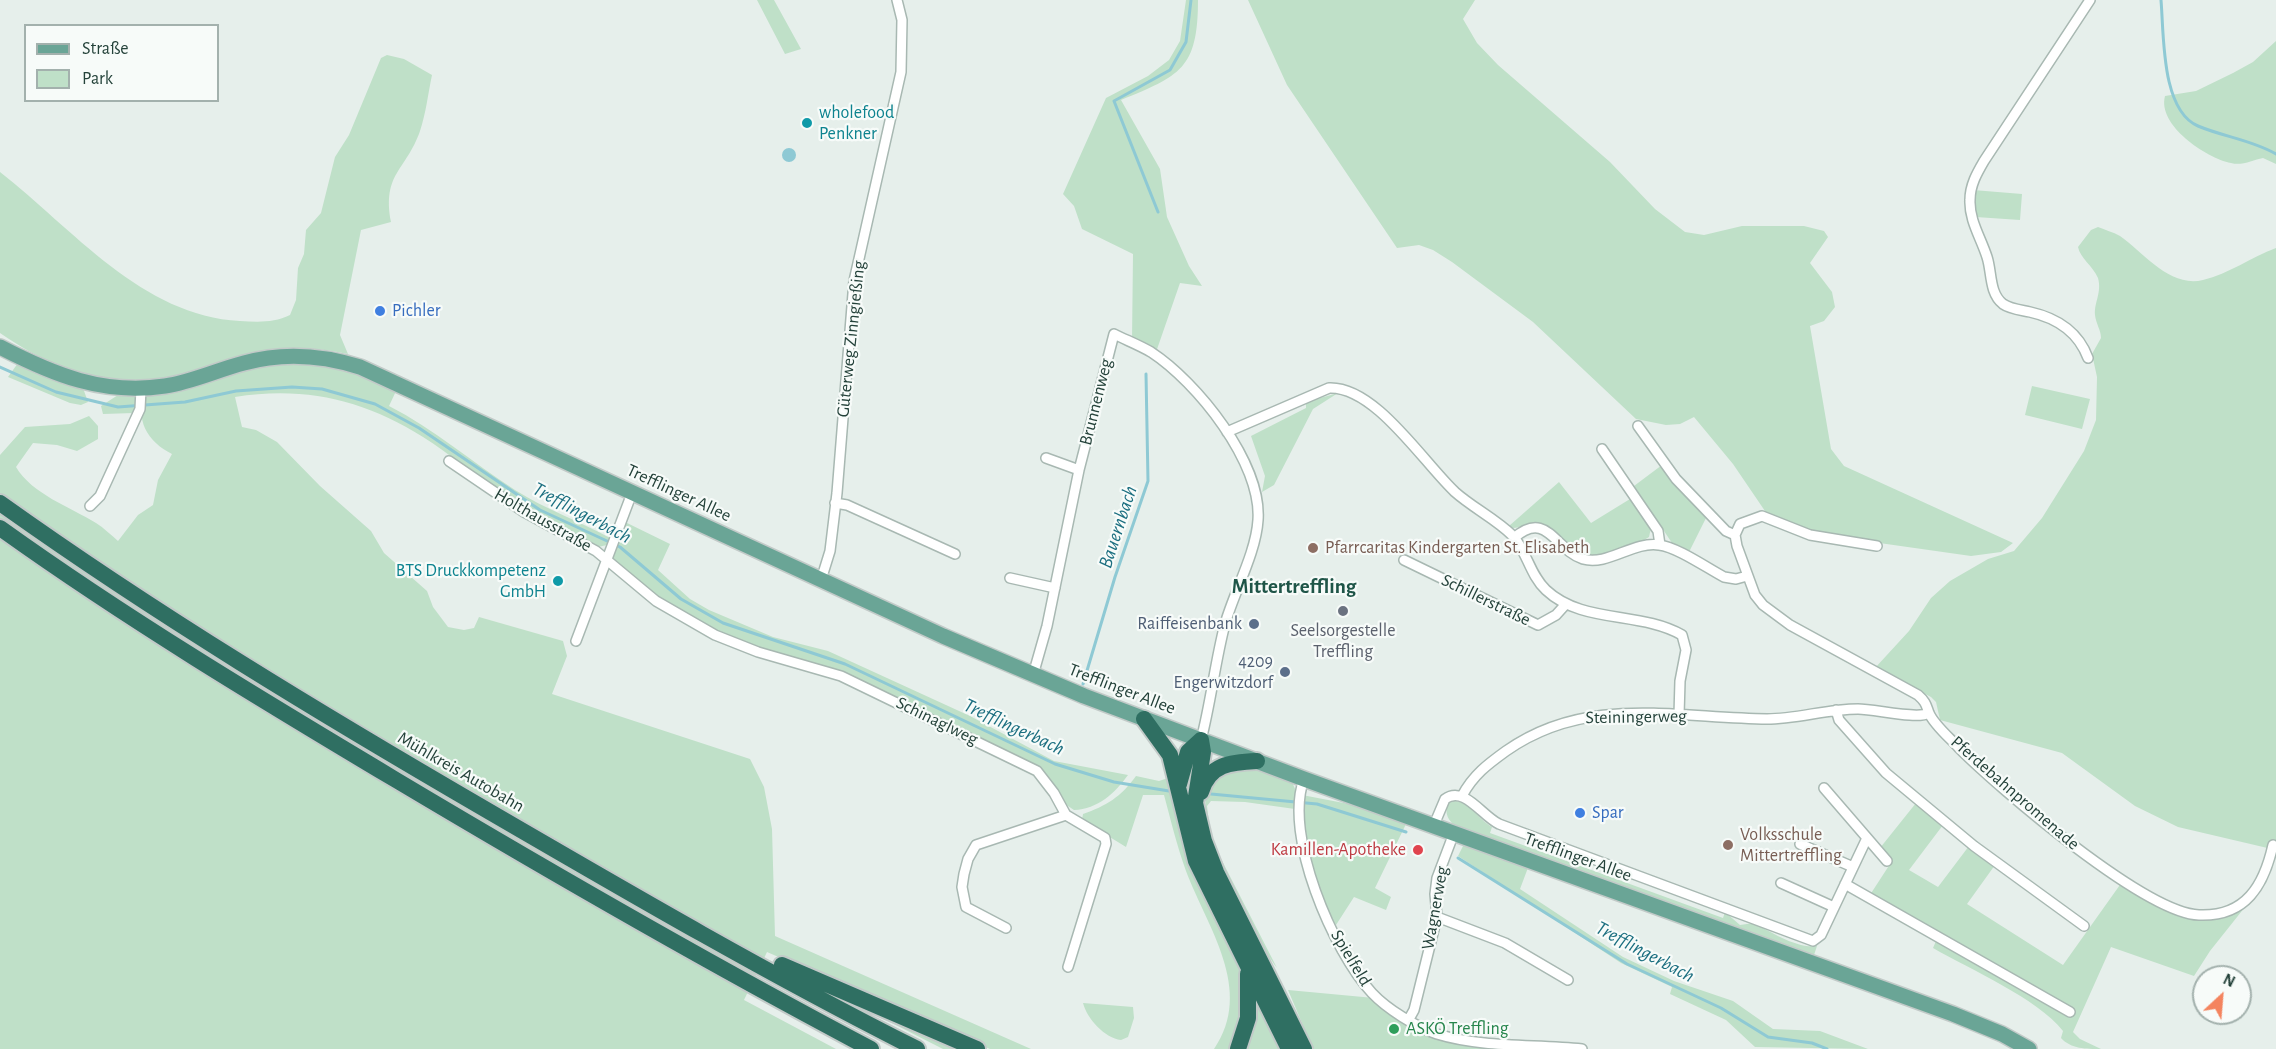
<!DOCTYPE html>
<meta charset="utf-8">
<style>
body{margin:0}
#map{position:relative;width:2276px;height:1049px;overflow:hidden;background:#e6efeb;font-family:"Alegreya Sans",sans-serif}
canvas{display:block}
.legend{position:absolute;left:24px;top:24px;width:195px;height:78px;box-sizing:border-box;background:#f7fbf9;border:2px solid #a3b1ad;margin:0;padding:8px 10px;list-style:none;font-size:18px;color:#24423a}
.legend li{display:flex;align-items:center;gap:12px;height:30px}
.legend b{width:30px;border:2px solid #a3b1ad}
.north{position:absolute;left:2192px;top:965px;width:60px;height:60px;box-sizing:border-box;background:#f7fbf9;border:2px solid #a3b1ad;border-radius:50%;rotate:26deg;font-size:16px;font-weight:700;line-height:24px;text-align:center;color:#24423a}
.north::after{content:'';display:block;margin:auto;width:21px;height:27px;background:#f4845f;clip-path:polygon(50% 0,100% 100%,50% 72%,0 100%)}
</style>
<div id="map">
<canvas width="2276" height="1049"></canvas>
<ul class="legend">
<li><b style="height:8px;background:#6aa596"></b>Straße</li>
<li><b style="height:16px;background:#bfe0c8"></b>Park</li>
</ul>
<div class="north">N</div>
</div>
<script>
const ctx = document.querySelector('canvas').getContext('2d');
ctx.lineJoin = 'round';
function fillPath(path, color) { ctx.fillStyle = color; ctx.fill(path, 'evenodd'); }
function strokePath(path, color, width, dash) { ctx.strokeStyle = color; ctx.lineWidth = width; ctx.lineCap = dash ? 'butt' : 'round'; ctx.setLineDash(dash || []); ctx.stroke(path); }
function drawText(font, color, halo, rows, align = 'center') {
  ctx.font = font + ' "Alegreya Sans",sans-serif'; ctx.lineWidth = 4.5; ctx.setLineDash([]); ctx.textBaseline = 'middle'; ctx.strokeStyle = halo; ctx.fillStyle = color; for (const [text, x, y, turn = 0] of rows) {
    ctx.save(); ctx.translate(x, y); ctx.rotate((+turn || 0) * Math.PI / 180); ctx.textAlign = isNaN(turn) ? turn : align; if (halo) ctx.strokeText(text, 0, 0); ctx.fillText(text, 0, 0); ctx.restore();
  }
}
fillPath(new Path2D(`
 M757 0H774L801 49 785 54Z
 M1186 0H1198C1198 69 1180 76 1121 100L1160 169 1167 217 1189 266 1202 286 1180 283 1155 355 1132 341 1133 254 1082 229 1074 206 1063 194 1106 98 1148 76 1169 60 1180 41Z
 M1248 0H1475L1463 19 1477 43 1498 65 1610 162 1655 209 1685 232 1704 235 1742 226H1804L1824 231 1828 237 1810 263 1832 292 1835 307 1824 321 1810 326 1831 449 1844 466 2013 543 2001 552 1971 556 1809 533 1767 514 1733 464 1694 417 1680 424 1666 425 1636 419 1533 322 1452 262 1433 250 1419 245 1397 248 1287 85Z
 M2276 41V164L2263 158C2253 160 2242 166 2231 163 2206 158 2157 125 2165 96L2196 91 2233 73 2253 62Z
 M387 55 404 59 432 75C428 94 426 113 420 131 406 171 382 173 391 222L361 230 340 335 348 354C274 338 246 360 177 376 113 390 53 370 0 333V172C73 229 142 316 240 321 258 322 274 323 290 315L296 300 298 268 304 254 306 230 321 213 335 157 349 135 381 58Z
 M1973 190 2022 194 2020 220 1976 217Z
 M2098 227C2105 230 2113 232 2120 236 2144 253 2170 288 2203 280 2229 274 2251 257 2276 248V850L2178 827 2135 806 2062 753 1940 720 1936 702 1931 697 1875 668 1909 631 1931 598 1950 581 1988 559 2014 551 2042 518 2084 451 2096 420 2097 377 2092 354 2101 338C2101 330 2096 324 2095 315 2094 302 2102 293 2098 278 2093 266 2080 258 2078 247L2091 230Z
 M289 361 345 369 397 389 389 406C434 429 473 463 515 490 545 509 579 521 610 538L607 545 598 547C565 530 533 513 502 493 475 476 450 454 423 437 364 400 305 386 235 397L242 427 256 430 277 442 320 486 371 531 384 553 427 591 433 607 448 627 464 630 474 628 479 617 563 641 567 656 552 694 750 759 764 787 772 829 775 936 1031 1049H990L767 952 744 1000 836 1049H0V455L25 427 70 424 89 416 98 426V439L77 451 57 445 33 443 16 467C32 494 70 507 96 523 104 528 111 535 118 541L138 515 153 505 158 480 172 454C148 442 133 419 147 393L253 366Z
 M18 363 41 374 83 388 88 402 81 405 70 403 8 377Z
 M2032 386 2090 399 2082 429 2025 415Z
 M1338 393 1313 409 1274 485 1262 492 1265 476 1251 436 1306 408V402Z
 M118 395H137L134 413 103 414 101 406Z
 M1662 465 1707 516 1688 554 1672 543 1634 486Z
 M1559 482 1591 523 1630 499 1651 528 1649 537C1633 548 1595 563 1578 552 1566 545 1558 531 1545 525 1535 521 1523 527 1513 528L1509 526Z
 M625 522 670 544 658 570 690 599 709 610 773 637 828 651 970 716 1054 761 1128 775C1115 793 1098 809 1074 810L1065 804 1050 781 828 668 750 646 708 627 664 601 615 562 612 557Z
 M1256 769 1292 782 1296 791 1295 809 1245 802 1211 801 1207 806 1210 831 1217 851 1277 968C1249 929 1199 839 1206 791L1225 770Z
 M1136 776 1159 781 1171 777 1236 955C1249 995 1243 1010 1232 1049H1214C1255 990 1207 927 1186 871 1177 846 1171 821 1164 795H1143L1126 847 1082 820 1083 814C1106 806 1121 797 1136 776Z
 M1302 795 1349 804 1406 824 1375 888 1391 897 1386 910 1354 897 1336 925C1312 885 1306 840 1302 795Z
 M1453 801C1469 801 1478 819 1492 827L1490 833 1723 918 1725 912 1740 925 1754 923C1771 932 1797 949 1817 946L1813 958 1457 828C1449 821 1443 813 1449 803Z
 M1916 803 1943 825 1909 870 1938 887 1969 846 1995 865 1967 904 2063 965 2122 882 2190 917 2249 902 2210 951 2194 976 2111 947 2073 1032 2080 1039 2101 1049C2086 1049 2071 1049 2061 1038L2063 1031C2037 998 1971 970 1933 948L1936 941 1866 901 1892 861 1880 848Z
 M1465 842 1529 865 1520 889 1623 957 1674 981 1733 1001 1773 1029 1820 1031 1868 1049 1755 1047 1726 1020 1670 994 1672 987 1621 963 1458 856Z
 M1252 983 1285 1049H1243Z
 M1288 990 1374 998 1410 1025 1527 1049H1313Z
 M1083 1003 1133 1007 1134 1018 1128 1037 1121 1040C1105 1038 1087 1019 1083 1003Z
 M884 1014 967 1049H943L882 1018Z`), '#bfe0c8');
fillPath(new Path2D(`
 M782 155a7 7 0 1 1 14 0a7 7 0 1 1-14 0Z`), '#8ec9d4');
strokePath(new Path2D(`
 M2161 0C2164 35 2161 110 2198 126 2224 137 2252 140 2276 154
 M1158 212 1114 101 1170 70 1186 42 1191 0
 M0 367 56 392 118 407 185 402 236 391 292 387 322 389 375 404 419 428 540 510 620 547 681 599 723 623 845 664 1055 764 1114 782 1169 791
 M1083 684 1115 577 1148 481 1146 374
 M1211 794 1317 804 1406 832
 M1458 858 1627 964 1721 1008 1768 1037 1812 1043 1827 1049`), '#8ec9d4', 3);
const street = new Path2D(`
 M2088 358C2078 331 2057 318 2030 312 2021 310 2010 309 2003 304 1989 293 1992 272 1987 257 1981 238 1969 220 1970 200 1970 185 1977 173 1984 161L2090 0
 M1638 426 1676 479 1726 531 1735 535
 M1227 432 1329 388C1375 386 1423 462 1455 492 1473 508 1496 519 1513 536 1527 552 1530 575 1546 590 1582 624 1640 611 1682 635L1686 650 1680 681 1679 715
 M1602 449 1658 531 1660 545
 M1046 458 1079 470
 M449 461 524 512 596 551 656 601 715 635 758 652 841 676 1037 771 1054 793 1066 815 976 845 968 859 964 874 962 887 966 907 1006 928
 M835 503 847 505 955 554
 M90 506 100 496 140 409 141 389
 M1514 538C1547 509 1555 550 1583 559 1608 566 1633 541 1659 545 1677 547 1707 568 1724 577L1736 579 1747 576
 M1877 546 1810 535 1762 516 1740 524 1735 535 1737 546 1755 595 1763 605 1790 625 1918 695C1926 702 1926 705 1929 713 1934 725 1950 738 1959 748 2000 789 2145 913 2199 915 2246 917 2264 885 2273 845
 M1404 560 1538 625 1556 615 1565 605
 M1010 578 1055 588
 M821 580 830 551 837 493 854 281 901 72 902 20 897 0
 M576 641 632 493
 M1033 675 1047 626 1079 470 1114 334C1126 340 1139 345 1151 352 1197 382 1262 463 1258 520 1256 553 1234 592 1225 624 1215 662 1211 702 1201 740
 M1836 710 1839 720 1886 773 1974 846 2084 926
 M1304 779C1283 835 1333 951 1372 993 1387 1009 1416 1027 1437 1034 1483 1048 1535 1044 1582 1049
 M1824 788 1887 861
 M1462 796C1473 775 1488 764 1506 751 1587 694 1675 718 1767 719 1797 719 1827 709 1858 709 1875 709 1917 720 1929 713
 M1066 815 1105 838 1106 844 1068 967
 M1434 825 1445 799C1464 785 1482 816 1499 824L1813 941 1821 935 1867 838
 M1800 844 1853 867
 M1781 883 1834 907
 M1845 884 2070 1012
 M1437 917 1505 943 1568 980
 M1409 1019 1414 1010 1437 917 1435 894 1437 878 1454 833`);
const primary = new Path2D(`
 M0 347C54 375 103 395 165 386 192 382 217 370 244 363 283 352 322 355 360 367L943 636 1084 696 1304 779 1953 1014 2002 1034 2029 1049`);
const highway = new Path2D(`
 M0 503C157 615 323 715 490 812 631 894 772 976 917 1049
 M0 528C127 619 262 700 396 780 552 873 710 964 871 1049
 M1144 719 1170 755 1196 861 1289 1049
 M1201 740 1203 752 1195 803 1204 841 1216 872 1304 1049
 M1179 784 1188 752 1201 740
 M1201 792C1209 764 1231 762 1257 761
 M782 965 977 1049
 M1238 1049 1248 1018V974`);
strokePath(street, '#a8b8b2', 12);
strokePath(primary, '#c2cac8', 18);
strokePath(highway, '#c2cac8', 20);
strokePath(street, '#fff', 9);
strokePath(primary, '#6aa596', 15);
strokePath(highway, '#2f6f62', 16);
for (const [x, y, r, color] of [
 [807,123,6,"#0f9aa8"],
 [380,311,6,"#3f7fe0"],
 [1313,548,6,"#8d6e63"],
 [558,581,6,"#0f9aa8"],
 [1343,611,6,"#6b7280"],
 [1254,624,6,"#5c6f8a"],
 [1285,672,6,"#5c6f8a"],
 [1580,813,6,"#3f7fe0"],
 [1728,845,6,"#8d6e63"],
 [1418,850,6,"#e0444e"],
 [1394,1029,6,"#2e9e5b"]
]) { const dot = new Path2D(); dot.arc(x, y, r, 0, 2 * Math.PI); ctx.fillStyle = color; ctx.fill(dot); strokePath(dot, '#f7fbf9', 2); }
drawText('18px', '#0d838f', '#f7fbf9', [
 ["wholefood",819,113],
 ["Penkner",819,134],
 ["BTS Druckkompetenz",546,571,"right"],
 ["GmbH",546,592,"right"]
], 'left');
drawText('18px', '#366cbe', '#f7fbf9', [
 ["Pichler",392,311],
 ["Spar",1592,813]
], 'left');
drawText('18px', '#24423a', '#f7fbf9', [
 ["Güterweg Zinngießing",851,339,-84],
 ["Brunnenweg",1096,402,-76],
 ["Trefflinger Allee",679,493,25],
 ["Holthausstraße",543,520,30],
 ["Schillerstraße",1486,600,26],
 ["Trefflinger Allee",1122,689,21],
 ["Steiningerweg",1636,717,-1],
 ["Schinaglweg",937,721,26],
 ["Mühlkreis Autobahn",461,772,30],
 ["Pferdebahnpromenade",2015,793,41],
 ["Trefflinger Allee",1578,857,20],
 ["Wagnerweg",1435,908,-80],
 ["Spielfeld",1351,958,59]
]);
drawText('18px', '#785e54', '#f7fbf9', [
 ["Pfarrcaritas Kindergarten St. Elisabeth",1325,548],
 ["Volksschule",1740,835],
 ["Mittertreffling",1740,856]
], 'left');
drawText('18px', '#4e5e75', '#f7fbf9', [
 ["Raiffeisenbank",1242,624],
 ["4209",1273,662],
 ["Engerwitzdorf",1273,683]
], 'right');
drawText('18px', '#5b616d', '#f7fbf9', [
 ["Seelsorgestelle",1343,631],
 ["Treffling",1343,652]
]);
drawText('18px', '#be3a42', '#f7fbf9', [
 ["Kamillen-Apotheke",1406,850]
], 'right');
drawText('18px', '#27864d', '#f7fbf9', [
 ["ASKÖ Treffling",1406,1029]
], 'left');
drawText('italic 20px', '#1c6f80', '#f7fbf9', [
 ["Trefflingerbach",582,513,28],
 ["Bauernbach",1118,527,-72],
 ["Trefflingerbach",1014,727,25],
 ["Trefflingerbach",1645,952,28]
]);
drawText('bold 21px', '#1f5548', '#f7fbf9', [
 ["Mittertreffling",1294,587]
]);
</script>
